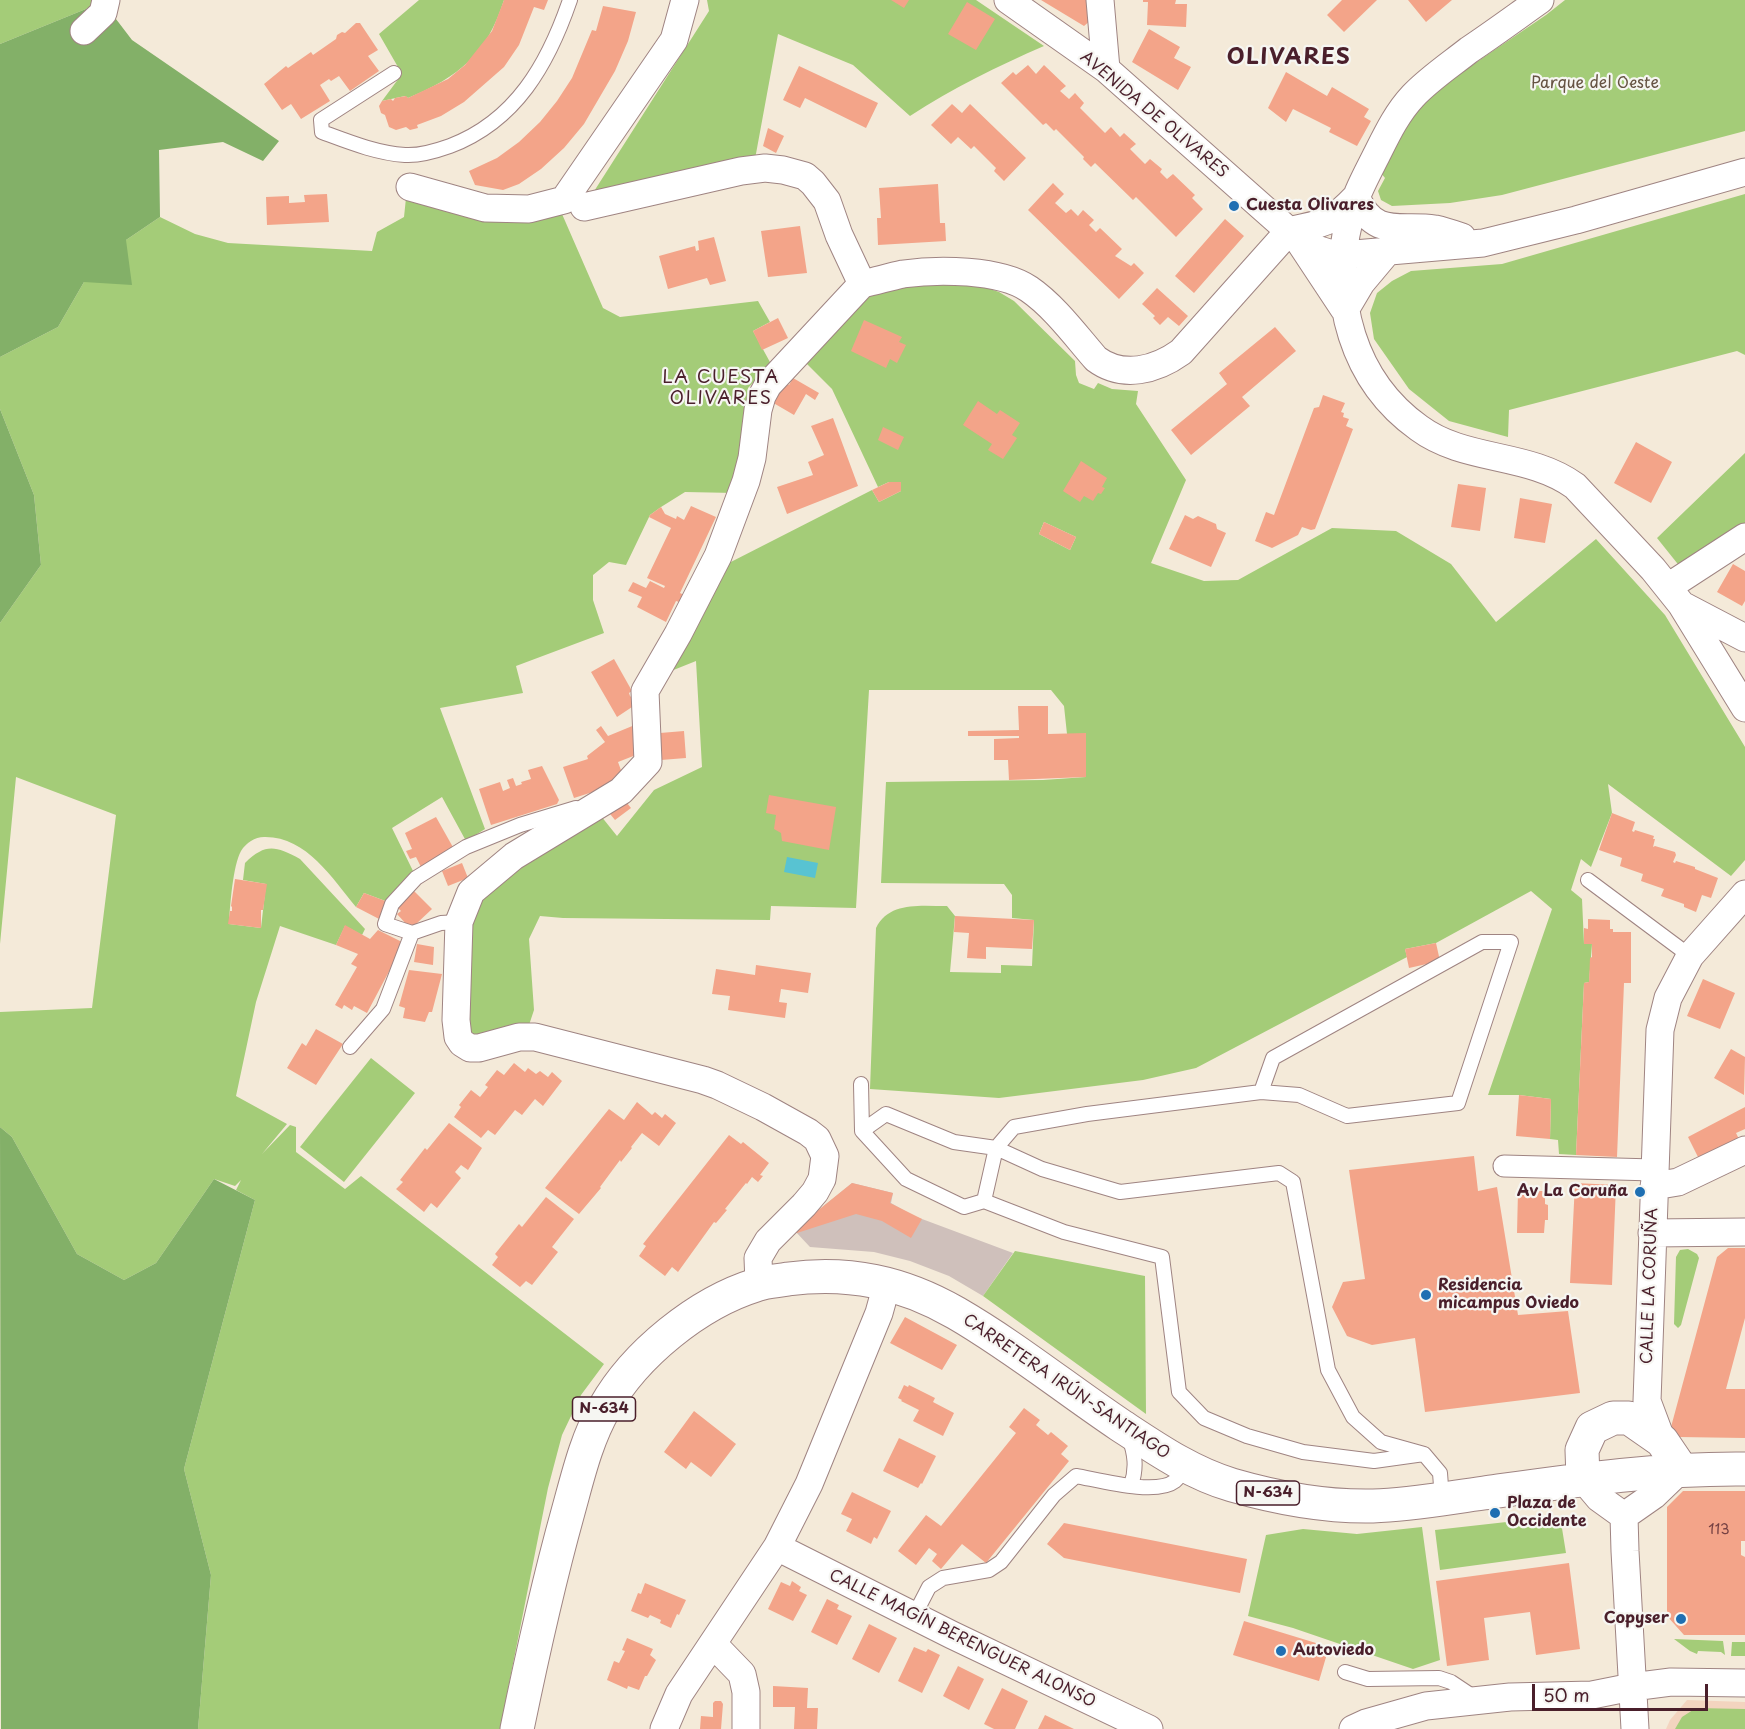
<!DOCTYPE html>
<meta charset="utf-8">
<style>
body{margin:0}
#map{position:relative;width:1745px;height:1729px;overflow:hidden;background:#f4ead9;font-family:"Playpen Sans",sans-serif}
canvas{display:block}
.scale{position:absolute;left:1532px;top:1684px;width:176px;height:27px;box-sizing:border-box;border:3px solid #4a1f2b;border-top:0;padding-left:8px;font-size:18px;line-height:21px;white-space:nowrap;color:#4a1f2b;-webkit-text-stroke:4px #f6f6f2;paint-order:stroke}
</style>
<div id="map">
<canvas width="1745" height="1729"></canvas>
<div class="scale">50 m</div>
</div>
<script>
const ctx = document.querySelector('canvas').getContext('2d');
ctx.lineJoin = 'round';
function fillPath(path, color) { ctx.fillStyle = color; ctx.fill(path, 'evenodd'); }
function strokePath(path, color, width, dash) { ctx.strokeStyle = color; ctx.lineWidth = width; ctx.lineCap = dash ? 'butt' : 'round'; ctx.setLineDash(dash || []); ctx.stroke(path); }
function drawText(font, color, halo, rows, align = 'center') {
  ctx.font = font + ' "Playpen Sans",sans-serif'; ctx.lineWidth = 4.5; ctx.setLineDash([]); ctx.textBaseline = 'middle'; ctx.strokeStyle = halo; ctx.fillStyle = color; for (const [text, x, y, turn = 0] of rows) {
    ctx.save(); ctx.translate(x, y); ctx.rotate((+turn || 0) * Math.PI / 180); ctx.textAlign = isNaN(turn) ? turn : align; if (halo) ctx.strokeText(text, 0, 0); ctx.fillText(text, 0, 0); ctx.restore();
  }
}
fillPath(new Path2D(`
 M1687 1700 1745 1702V1729H1666L1670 1720Z`), '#f3d4bf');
fillPath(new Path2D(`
 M852 1183 893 1193 891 1203 914 1216 1013 1253 983 1296 949 1276 910 1261 874 1252 810 1247 795 1231V1229Z`), '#cfc0bb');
fillPath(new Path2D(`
 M0 0H103V2L0 44Z
 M419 0H504C487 54 459 77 408 98L405 96 382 101 402 74 379 34Z
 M707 0H976L1044 46C998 66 953 88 910 116L853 65 778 34 753 170 584 207 709 11Z
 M1565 0H1745V131L1502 195 1450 203 1392 206 1381 200 1378 191 1385 178 1381 173 1410 119 1437 89 1546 15Z
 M1745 194V355L1737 351 1509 410 1508 437 1449 421 1409 389 1374 339 1370 313 1377 293 1392 281 1411 271 1502 264Z
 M406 198 562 214 603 308 620 317 758 301 770 322 753 331 771 364 748 388 745 445 735 493 685 492 661 507 650 515 626 565 609 562 593 575V600L604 633 516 666 523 693 440 708 485 829 466 841 442 797 392 828 413 871 402 883 388 902 364 893 356 907C332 878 306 836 264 837 255 837 246 843 241 851 233 865 230 906 229 924L261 928 266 884 243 880 245 863C266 843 275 846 300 859L365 929 362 935 345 926 336 945 280 926 256 1002 236 1096 287 1124 262 1154 290 1125 296 1127V1152L345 1189 361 1176 604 1364 581 1395 562 1435 548 1488 500 1729H198L211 1575 184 1469 255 1200 236 1190 241 1180 235 1186 214 1179 156 1263 124 1280 77 1254 12 1137 0 1127V1012L92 1008 116 815 16 777 0 944V623L41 565 34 495 0 409V357L58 327 84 282 126 240 160 217 195 234 228 243 372 251 377 232 404 217Z
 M969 282 999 292 1014 301 1075 361 1076 375 1079 383 1094 389 1098 383 1112 389 1138 391 1136 404 1186 480 1151 563 1204 581 1238 580 1332 528 1396 531 1451 564 1496 622 1596 539 1665 615 1745 747V860L1731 876 1608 784 1612 813 1591 867 1581 859 1571 890 1582 899 1584 944H1592L1589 982 1584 983 1576 1155 1559 1154 1558 1140 1550 1139 1551 1099 1519 1095H1488L1552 909 1531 891 1436 943 1405 949 1407 957 1196 1068 1143 1080 999 1098 870 1089 876 928C889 901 921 906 947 906L955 916 950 972 1001 973V965L1032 966 1034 920 1012 918V895L1004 884 881 883 886 782 1043 780 1086 777V734H1067L1064 706 1051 690H869L856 908 771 906 770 920 563 918 540 916 529 939 534 1010 529 1025 475 1036 470 1033 468 1026 469 928 475 907 508 874 601 816 617 836 654 790 702 767 696 661 661 675 723 566 872 490 879 502 901 491 900 482H889L878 487 832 389 800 357 830 332 834 334 850 308 872 293 903 283ZM1044 522 1076 537 1070 550 1039 534Z
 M1745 453V531L1681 568 1657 538Z
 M371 1058 415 1093 344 1182 300 1147Z
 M1688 1249 1697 1254 1699 1258 1681 1325 1678 1328 1674 1324 1676 1257 1680 1250Z
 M1015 1251 1145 1276 1146 1414 983 1296Z
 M1560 1516 1566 1553 1440 1570 1435 1530Z
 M1422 1527 1440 1660 1413 1669 1293 1628 1248 1616 1266 1535 1303 1529 1357 1534Z
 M1674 1639 1723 1641 1725 1655 1721 1652 1698 1651 1697 1654 1690 1651Z
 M1732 1642H1745V1656H1731Z
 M1696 1708 1745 1709V1729H1675L1682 1717Z`), '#a4cc78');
fillPath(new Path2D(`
 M103 2 132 40 279 141 263 161 223 142 159 150 160 217 126 240 132 285 84 282 58 327 0 357V44Z
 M0 409 34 495 41 565 0 623Z
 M0 1127 12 1137 77 1254 124 1280 156 1263 214 1179 255 1200 184 1469 211 1575 198 1729H1Z`), '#83b068');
fillPath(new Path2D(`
 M787 857 818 863 815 878 784 872Z`), '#58c3d2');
fillPath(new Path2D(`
 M504 0H548L544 10 534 7 519 45 504 67 464 102 441 116 417 125 418 128 410 130 406 127 396 130 389 127 385 115 381 113 379 106 382 101 391 99 393 101 395 98 406 96 408 98 448 79 465 65 492 31Z
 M891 0H909L904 8Z
 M1041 0H1089L1091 20 1084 26Z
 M1143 0H1176L1175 4H1187L1186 27 1147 25 1148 2H1143Z
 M1342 0H1377L1344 32 1327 15Z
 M1408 0H1452L1426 22Z
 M967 2 995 19 976 50 948 34Z
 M603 6 636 12 628 41 615 71 584 124 564 148 541 169 519 184 503 190 475 185 469 171 497 158 519 142 540 122 557 101 572 78 592 30 596 31Z
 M356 23H360L378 50 368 56 379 71 350 91 339 76 331 81 329 79 320 85 330 101 301 119 291 104 282 110 264 84 286 66 288 68 311 52 313 55 336 39 337 35 342 32 345 33Z
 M1149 29 1180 47 1174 58 1191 67 1178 90 1132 62Z
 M1028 65 1036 74 1044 65 1066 86 1060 91 1069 99 1075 93 1084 103 1080 108 1105 133 1111 127 1120 137 1124 133 1136 144 1130 149 1145 164 1150 159 1162 169 1160 172 1167 179 1173 174 1195 195 1192 198 1203 209 1176 237 1136 197 1133 200 1095 163 1091 167 1083 159 1084 157 1056 129 1054 131 1046 123 1043 125 1001 83 1013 72 1016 75Z
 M799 66 878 103 866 128 805 98 800 108 783 100Z
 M1286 72 1327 96 1332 87 1369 109 1364 117 1371 121 1357 146 1329 132 1331 128 1293 109 1286 122 1268 108Z
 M952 104 962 113 970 104 1026 158 1004 181 994 171 996 168 974 146 971 149 958 137 951 144 931 125Z
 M768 128 784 136 776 153 763 146Z
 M1053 183 1064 194 1055 203 1066 213 1071 209 1078 216 1083 210 1094 220 1089 225 1096 232 1100 228 1122 249 1115 256 1131 266 1134 263 1144 273 1119 299 1028 210Z
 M938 184 940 223H945L946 241 878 245 877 218H881L879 188Z
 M327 194 329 222 267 225 266 197 289 196V203L305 202 304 195Z
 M1225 219 1244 236 1194 293 1175 276Z
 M800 226 807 273 768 277 761 231Z
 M714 237 726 281 710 285 707 278 668 289 659 256 695 246 696 251 699 250 698 241Z
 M1157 288 1188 316 1179 326 1168 317 1160 325 1153 318 1155 316 1142 304Z
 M778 318 788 338 762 350 753 331Z
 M864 320 902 337 899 342 906 345 897 363 890 359 886 368 851 351Z
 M1275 327 1296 351 1242 397 1250 406 1191 455 1171 430 1227 384 1219 373Z
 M793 378 819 393 815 400 806 394 794 415 770 401 783 380 789 385Z
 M1323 395 1345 403 1341 412 1344 413 1343 417 1349 419 1346 426 1353 429 1315 529 1311 530 1302 527 1298 535 1272 548 1255 541 1266 512 1274 515 1314 408 1319 407Z
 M978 401 997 414 1000 410 1020 423 1012 435 1017 438 1003 459 988 450 992 444 963 425Z
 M833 418 858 486 787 514 777 487 813 475 808 462 824 455 811 426Z
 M883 427 904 437 898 450 878 440Z
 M1636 442 1672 462 1651 503 1614 483Z
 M1081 461 1107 478 1102 487 1105 488 1101 494 1098 493 1093 501 1084 496 1080 502 1063 491Z
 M889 482H901V491L879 502 872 490Z
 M1458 484 1486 488 1480 531 1451 527Z
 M1520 498 1552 504 1545 543 1514 538Z
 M691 506 716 517 680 593 686 596 682 603 676 601 666 622 637 607 642 597 628 591 633 582 646 588 650 581 664 588 665 586 647 578 671 528 649 517 650 515 661 507 665 514 676 519 677 516 684 520Z
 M1185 515 1193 519 1198 516 1216 524 1217 529 1226 533 1211 567 1169 549Z
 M1044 522 1076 537 1070 550 1039 534Z
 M1733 564 1745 571V601L1742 606 1717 592Z
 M614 659 632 691 629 693 630 696 638 703 617 717 591 672Z
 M1018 706H1048V734L1086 733V777L1009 780 1008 760H994V739L1019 738V736H968V731L1019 730Z
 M642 722 641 753 618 762 622 773 599 790 574 798 563 767 588 759 587 756 605 742 596 730 601 726 608 736Z
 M684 731 686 758 661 760 660 733Z
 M542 766 559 800 557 804 491 825 479 789 500 782 503 791 510 788 507 780 513 778 516 786 522 784 521 782 531 779 528 770Z
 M769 795 836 807 829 850 782 841 781 833 774 829 776 815 766 813Z
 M622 797 631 808 615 820 606 809Z
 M1612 813 1635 822 1632 831 1634 832 1635 830 1654 836 1653 839H1655L1653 847 1655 846 1675 852 1676 855 1673 862 1675 863 1676 861 1695 867V869L1718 878 1711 898 1702 895 1696 912 1684 907V904L1661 896 1664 889 1641 881 1643 874 1620 866 1622 858 1599 850Z
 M436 817 454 849 421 867 416 857 410 859 406 851 412 849 405 833Z
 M462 863 468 878 448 886 442 871Z
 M235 879 267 884 263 910H261V928L228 924 230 911H232V907L231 906Z
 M414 891 432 909 415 925 408 926 397 914 401 911 397 907Z
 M364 893 388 902 381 920 356 907Z
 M955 916 1034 920 1032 949 986 947V959L967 958 969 933 954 932Z
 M1588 919 1610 920V929H1613V932H1631V983H1624L1617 1157 1576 1155 1584 983 1589 982 1590 958 1592 957V944H1584V928L1588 929Z
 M345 925 370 939 378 930 404 943 367 1013 354 1006 352 1010 344 1005 342 1009 335 1005 357 967 351 964 358 954 336 945Z
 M1436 943 1440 961 1409 968 1405 949Z
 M417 944 434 947 433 965 414 962Z
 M756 965 811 973 808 993 781 989 779 1002 787 1003 785 1018 728 1010 730 996 712 994 716 969 755 975Z
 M409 970 442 974 432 1012H429L425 1022 403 1018 405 1008 399 1006Z
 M1703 979 1735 993 1720 1029 1687 1016Z
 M316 1029 343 1044 316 1085 287 1068 302 1043 306 1046Z
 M1731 1049 1745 1057 1744 1095 1714 1078Z
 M514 1063 525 1072 528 1068 536 1074 540 1071 548 1077 552 1072 562 1081 543 1106 535 1099 522 1115 515 1110 495 1135 488 1130 481 1138 454 1117 461 1107 459 1105 471 1090 480 1097 488 1087 485 1085 497 1070 504 1075Z
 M1519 1095 1551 1099 1550 1139 1516 1136Z
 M637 1102 652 1115 655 1112 662 1118 665 1114 676 1123 659 1146 642 1133 631 1147 632 1148 621 1162 620 1160 600 1187 601 1188 579 1214 545 1188 609 1109 624 1120Z
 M1745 1107V1129L1736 1133 1741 1143 1701 1163 1688 1137Z
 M449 1123 482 1148 468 1170 461 1165 455 1172 461 1178 437 1208 431 1203 424 1212 396 1189 403 1182 400 1180 425 1148 427 1150Z
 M729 1135 741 1144 743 1142 769 1163 760 1175 763 1176 758 1182 752 1177 747 1184 746 1183 725 1209 727 1210 716 1223 714 1222 678 1272 672 1267 665 1276 639 1256 646 1246 643 1244Z
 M1474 1156 1478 1191 1497 1187 1518 1315 1568 1311 1580 1393 1425 1412 1415 1338 1372 1345 1347 1336 1332 1307 1343 1282 1365 1279 1349 1170Z
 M852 1183 893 1193 890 1203 922 1219 911 1238 882 1221 856 1214 797 1233 795 1232V1229Z
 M1575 1183 1616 1185 1612 1285 1570 1283Z
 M1518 1191H1545V1204L1548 1205V1220H1545L1544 1233H1517Z
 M546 1197 574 1219 552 1247 558 1252 532 1285 526 1281 520 1287 492 1265 498 1257 495 1254 519 1224 522 1227Z
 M1728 1248H1745V1318L1726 1389H1745V1438L1679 1437 1671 1427 1717 1257Z
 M905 1317 957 1345 942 1370 890 1343Z
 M904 1385 908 1387 909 1385 935 1398 933 1402 954 1413 943 1436 913 1421 919 1410 901 1401 902 1400 898 1398Z
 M1024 1408 1040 1420 1036 1425 1048 1435 1051 1432 1068 1446 1061 1454 1069 1461 986 1563 962 1544 941 1569 932 1561 937 1554 929 1548 916 1565 898 1551 926 1515 941 1526 1016 1433 1009 1427Z
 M694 1411 736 1444 711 1477 691 1462 686 1469 664 1452Z
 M899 1438 936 1456 922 1484 921 1483 918 1488 883 1471Z
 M1683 1491H1745V1541H1741V1555L1745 1557V1635H1684L1667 1616V1507Z
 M852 1492 891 1511 877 1539 874 1537 871 1544 846 1531 852 1519 841 1514Z
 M1064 1523 1247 1559 1240 1593 1064 1558 1047 1544Z
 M1569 1563 1580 1649 1536 1655 1530 1612 1484 1618 1489 1660 1447 1666 1436 1581Z
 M792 1581 801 1587 799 1591 807 1595 793 1621 768 1609 781 1582 790 1586Z
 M645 1583 686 1600 679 1615 677 1614 671 1628 660 1623 661 1620 650 1615 648 1618 631 1611 638 1593 641 1594Z
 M827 1599 839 1605 837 1609 852 1616 837 1645 811 1632Z
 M1244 1621 1329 1647 1319 1681 1233 1655Z
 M869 1624 897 1638 879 1673 852 1659Z
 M627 1638 653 1649 650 1655 656 1660 647 1676H645L639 1690 628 1686 627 1689 607 1680 614 1661 619 1663 625 1651 622 1650Z
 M914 1647 926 1652 928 1649 940 1655 922 1693 898 1681Z
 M958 1666 984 1679 969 1710 943 1696Z
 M773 1686 808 1688 807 1708H818L817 1729H794L795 1707H773Z
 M1002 1688 1028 1701 1015 1729H994L984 1724Z
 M715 1701H721L723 1704 721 1729H700L701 1716 713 1717V1703Z
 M1045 1715 1074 1729H1038Z`), '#f3a489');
const service = new Path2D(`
 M394 73 321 120 322 132C349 142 376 153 405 155 420 156 436 151 450 146 516 121 548 64 570 0
 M1588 880 1690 956
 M459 922 441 923 412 933 385 924 392 904 416 878 466 847 520 825 576 808
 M350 1047 383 1009 412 933
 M861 1084 862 1131 906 1179 964 1207 984 1201
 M1261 1092 1273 1058 1482 942H1511L1458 1103 1347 1116 1299 1095 1261 1092 1087 1114 1014 1127 996 1148 984 1201 1064 1232 1162 1257 1179 1392 1204 1418 1247 1436 1303 1452 1374 1461 1424 1454
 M862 1131 886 1114 954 1142 996 1148 1042 1169 1120 1192 1279 1173 1293 1182 1328 1370 1353 1417 1381 1442 1424 1454 1440 1473 1442 1499
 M1129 1437C1135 1454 1137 1468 1131 1485
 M914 1616 929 1587 943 1578 989 1570 1001 1562 1054 1495 1076 1476C1099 1480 1156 1496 1175 1481 1180 1477 1183 1470 1187 1465
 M1345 1672 1368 1679 1439 1678 1451 1682 1475 1698`);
const pedestrian = new Path2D(`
 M1504 1166 1654 1170`);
const minor = new Path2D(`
 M1008 0 1106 69 1289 231 1313 248 1329 253 1343 255 1483 243 1576 220 1745 172
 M1100 0 1106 69
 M1540 0C1516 17 1493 34 1469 50 1450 65 1429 79 1413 96 1397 113 1387 134 1377 154 1366 176 1354 197 1349 221 1330 298 1353 381 1419 428 1465 462 1528 452 1575 486L1653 569 1681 604 1745 708
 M84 31 103 13 106 0
 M410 187 485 208 529 209 564 200 674 40 685 0
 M1356 197C1375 239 1399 224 1435 229 1444 231 1453 234 1462 237
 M584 207 741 171 765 168 783 170 805 176 813 183 827 201 839 235 862 284
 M1289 231C1326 222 1329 225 1356 197
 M1297 238 1344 309
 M862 284C876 281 889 277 903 274 937 269 1000 269 1029 289 1054 306 1076 336 1096 359 1123 379 1156 370 1181 352L1289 231
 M1345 310 1361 283 1387 252
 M1668 587 1745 537
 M1682 605 1745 638
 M1654 1186 1678 1182 1745 1150
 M1652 1233 1745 1232
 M759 1283 758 1258 768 1241 804 1205 815 1192 822 1179 825 1156 817 1139 808 1132 763 1107 717 1085 703 1080 535 1037H519L479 1048H470L462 1043 458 1037 456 1020 459 922 471 892 514 856 621 791 648 762 645 691 678 634 718 556 746 481 752 458 758 410 762 396 768 385 862 284
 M1662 1441 1647 1401 1660 1030 1668 998 1690 956 1745 894
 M1583 1479 1599 1498 1624 1516
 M1624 1516 1625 1551 1635 1729
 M1624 1516 1654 1495 1681 1469
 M777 1547 952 1635 1149 1729
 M713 1644 742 1674 746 1692V1729
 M664 1729 679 1694 777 1547 809 1484 879 1313 887 1284
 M1353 1729 1366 1723 1426 1706 1510 1697 1592 1695 1632 1687 1671 1682 1745 1683`);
const trunk = new Path2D(`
 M1583 1479 1582 1450 1592 1428 1613 1418H1629L1662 1441 1681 1469
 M517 1729C532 1656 548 1584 568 1512 578 1476 586 1440 605 1407 635 1354 698 1303 756 1285 766 1281 777 1281 788 1279 849 1271 902 1282 956 1313 1013 1346 1065 1388 1120 1425 1155 1448 1191 1473 1232 1485 1277 1498 1326 1507 1373 1506 1410 1505 1447 1498 1484 1493 1570 1481 1657 1468 1745 1469`);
strokePath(service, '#9f8482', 16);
strokePath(pedestrian, '#9f8482', 23);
strokePath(minor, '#9f8482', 29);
strokePath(trunk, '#9f8482', 35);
strokePath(service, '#fff', 14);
strokePath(pedestrian, '#fff', 21);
strokePath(minor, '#fff', 27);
strokePath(trunk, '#fff', 33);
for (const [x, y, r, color] of [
 [1234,206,6,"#1f6fb2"],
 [1640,1192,6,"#1f6fb2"],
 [1426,1295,6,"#1f6fb2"],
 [1495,1513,6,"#1f6fb2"],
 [1681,1619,6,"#1f6fb2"],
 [1281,1651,6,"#1f6fb2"]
]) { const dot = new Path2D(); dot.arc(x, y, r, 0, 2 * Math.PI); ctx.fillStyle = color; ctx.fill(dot); strokePath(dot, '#f6f6f2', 2); }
drawText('14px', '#744042', null, [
 ["113",1719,1530]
]);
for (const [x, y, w] of [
 [604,1409,63],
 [1268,1493,63]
]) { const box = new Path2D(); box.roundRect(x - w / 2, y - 12, w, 24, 4.5); ctx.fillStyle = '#f6f6f2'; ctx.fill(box); strokePath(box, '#4a1f2b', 1.5); }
drawText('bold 15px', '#4a1f2b', null, [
 ["N-634",604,1409],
 ["N-634",1268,1493]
]);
drawText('16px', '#655342', '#f6f6f2', [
 ["Parque del Oeste",1595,84]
]);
drawText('16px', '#4a1f2b', '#f6f6f2', [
 ["AVENIDA DE OLIVARES",1154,115,40],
 ["CALLE LA CORUÑA",1650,1286,-88],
 ["CARRETERA IRÚN-SANTIAGO",1066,1387,34],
 ["CALLE MAGÍN BERENGUER ALONSO",962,1639,26]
]);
drawText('bold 16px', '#4a1f2b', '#f6f6f2', [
 ["Cuesta Olivares",1246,206],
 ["Av La Coruña",1628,1192,"right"],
 ["Residencia",1438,1286],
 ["micampus Oviedo",1438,1304],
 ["Plaza de",1507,1504],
 ["Occidente",1507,1522],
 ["Copyser",1669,1619,"right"],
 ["Autoviedo",1293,1651]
], 'left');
ctx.letterSpacing = '1.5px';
drawText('18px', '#4a1f2b', '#f6f6f2', [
 ["LA CUESTA",721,378],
 ["OLIVARES",721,399]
]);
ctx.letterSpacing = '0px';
ctx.letterSpacing = '1.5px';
drawText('bold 22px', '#4a1f2b', '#f6f6f2', [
 ["OLIVARES",1289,58]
]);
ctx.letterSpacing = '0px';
</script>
